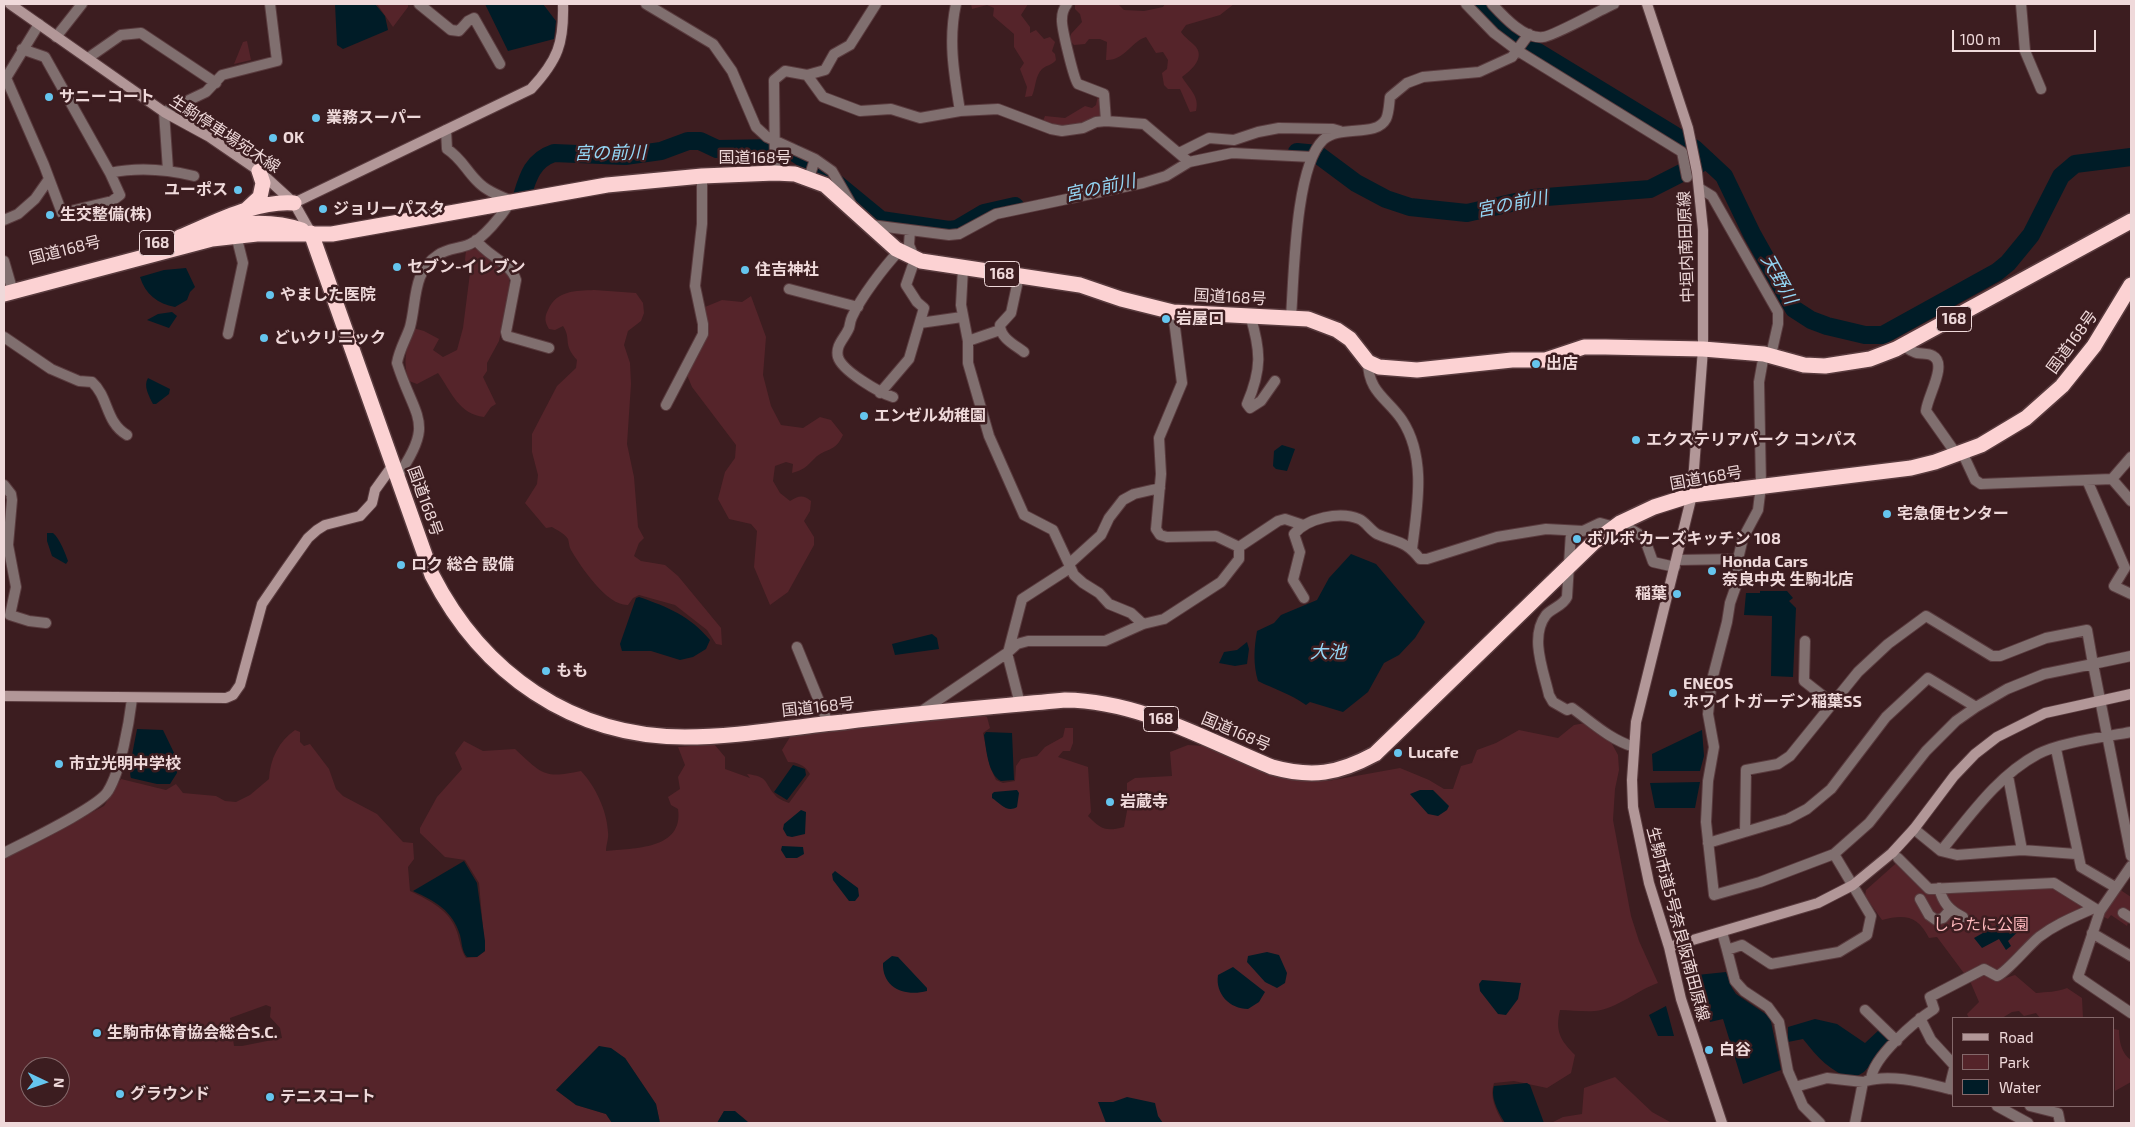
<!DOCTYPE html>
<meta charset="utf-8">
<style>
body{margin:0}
#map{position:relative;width:2135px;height:1127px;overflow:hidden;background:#3c1d20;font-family:"Exo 2",sans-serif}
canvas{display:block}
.frame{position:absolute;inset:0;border:5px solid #efd9da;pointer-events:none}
.legend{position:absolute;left:1952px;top:1017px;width:162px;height:90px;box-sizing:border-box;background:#3c1d20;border:1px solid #84686a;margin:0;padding:6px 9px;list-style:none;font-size:15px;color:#efd9da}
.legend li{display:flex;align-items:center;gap:10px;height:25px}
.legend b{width:25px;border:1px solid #84686a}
.north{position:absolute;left:20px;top:1057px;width:50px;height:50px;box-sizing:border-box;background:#3c1d20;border:1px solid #84686a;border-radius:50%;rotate:93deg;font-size:14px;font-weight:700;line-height:20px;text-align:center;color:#efd9da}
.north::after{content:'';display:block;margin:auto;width:18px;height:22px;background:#65c5ee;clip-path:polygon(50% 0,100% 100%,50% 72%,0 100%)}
.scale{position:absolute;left:1952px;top:30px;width:144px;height:22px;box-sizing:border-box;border:2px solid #efd9da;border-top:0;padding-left:6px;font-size:15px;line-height:18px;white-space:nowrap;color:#efd9da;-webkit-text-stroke:4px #3c1d20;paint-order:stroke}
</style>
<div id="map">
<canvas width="2135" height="1127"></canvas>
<div class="frame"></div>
<ul class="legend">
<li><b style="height:6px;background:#b29798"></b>Road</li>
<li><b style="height:14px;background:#55242a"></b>Park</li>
<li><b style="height:14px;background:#001c27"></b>Water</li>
</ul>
<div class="north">N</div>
<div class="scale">100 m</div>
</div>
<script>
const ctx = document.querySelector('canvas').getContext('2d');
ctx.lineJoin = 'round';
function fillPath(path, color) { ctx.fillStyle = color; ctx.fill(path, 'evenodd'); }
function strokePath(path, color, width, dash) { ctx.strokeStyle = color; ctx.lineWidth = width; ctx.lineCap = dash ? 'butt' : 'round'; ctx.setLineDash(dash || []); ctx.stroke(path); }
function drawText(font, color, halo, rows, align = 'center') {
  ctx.font = font + ' "Exo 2","Noto Sans JP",sans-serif'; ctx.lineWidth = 5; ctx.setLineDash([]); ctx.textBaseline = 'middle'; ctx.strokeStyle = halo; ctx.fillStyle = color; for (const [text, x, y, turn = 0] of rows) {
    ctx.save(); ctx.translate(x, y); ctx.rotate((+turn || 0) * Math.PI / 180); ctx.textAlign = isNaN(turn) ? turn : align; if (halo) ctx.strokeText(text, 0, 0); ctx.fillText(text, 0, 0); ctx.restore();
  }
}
fillPath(new Path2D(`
 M377 4H408V7L393 27Z
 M971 4H1028L1021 15 1030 27V33L1036 30 1044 39 1050 37 1055 42 1052 51 1055 54 1056 60C1052 65 1047 65 1042 69 1035 76 1036 87 1032 96L1025 97 1027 87 1020 69 1024 63 1014 47V34L993 16 994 8 987 5 972 9Z
 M1075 4H1118L1124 10 1144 11 1163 7 1165 4H1234L1220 15 1186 25 1181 32C1185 38 1192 42 1196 47 1205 59 1190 71 1182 77 1189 89 1200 96 1196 111L1190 112 1180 89H1168L1164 85 1162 73 1167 69 1168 60 1163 52 1156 53 1146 37C1132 41 1124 61 1106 60L1107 42 1100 39H1089L1085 44 1074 45 1070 41 1071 34 1082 22 1080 14 1075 9Z
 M247 41 251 60 234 64 243 42Z
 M1098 95 1102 97 1101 119 1064 130 1042 123 1045 116 1065 118 1085 106 1092 108 1096 105Z
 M476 249 489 257 509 277 510 292 499 341 487 363V371L483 377 496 404 491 407 484 417C459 414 452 393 438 373L417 384 409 381C402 361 407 347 413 328L424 331 439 339 433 350 443 357 457 350 463 328 470 273 465 260 466 250Z
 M594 290 636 293 643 303 644 313 641 321 628 331 624 345 630 363 631 384 627 444 634 477 638 527 644 538 639 543 634 556 641 561 665 565 678 576 721 628 722 645 716 644 707 630 675 605 639 595 633 598 628 605C607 606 581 567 571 550 569 547 569 542 568 539 565 534 557 530 552 527L546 528 525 503 537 484 538 475 532 452V434L557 386 576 368 577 360C562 343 572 340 563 326L555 330 549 329C545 322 544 318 548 310 557 290 575 291 594 290Z
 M751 296 766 337 763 375 771 406 781 425 803 428 820 417 831 420 843 435C835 453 825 448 815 458 807 466 804 470 792 473L793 464 786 462 775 466 773 481 780 493 790 501C798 496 803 494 811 501L810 511 804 521 814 537V545L788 592 770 605 754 567 757 531 751 524 729 519 718 499 725 472 735 458 736 445 692 387 687 375 709 333 705 307 722 300 742 302Z
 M982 715 987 717 990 728 983 733 990 767 996 780 1003 783 1015 781 1016 766 1021 759 1037 756 1045 747 1063 737 1065 728H1073V743L1070 751H1063L1058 757 1088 767 1091 812 1088 816C1101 829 1105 832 1124 827L1127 811V783L1135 778 1172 776 1170 752 1188 745 1205 746 1295 781H1328L1400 768 1429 780 1444 789H1453L1461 766 1472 763 1477 750 1496 743 1519 730 1558 738 1574 725 1585 723 1611 742 1618 755 1619 770 1615 789 1613 820 1631 916 1639 941 1658 983C1637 990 1617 1009 1595 1011 1583 1012 1571 1010 1560 1010 1555 1031 1560 1040 1575 1055L1571 1073 1547 1088 1514 1081 1494 1083C1489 1097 1496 1110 1503 1123H749C741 1115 736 1111 724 1111L717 1123H660L656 1104 625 1058 599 1046 556 1090 576 1105 606 1114 612 1123H4V858L104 806 121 779 166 790 176 784 183 793 216 796 225 801 236 802 250 795 269 779C270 759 279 741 295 730L300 732V742L304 746 310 744 329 769 336 789 343 796 377 814 403 842 413 843 414 859 408 867 410 891C430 901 450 910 457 932 460 941 461 951 466 958L477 957 485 951 479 883 465 860 445 857 420 833V828L437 797 462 769 455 753 464 741 483 751 515 749C542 774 544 779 581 771 595 786 607 810 608 832 609 838 606 845 606 851 633 848 684 850 678 809L671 805 668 797 680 789 678 777 685 765 678 747 714 744 725 757V769L750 778 747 774C769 777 763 781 775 795 778 799 784 801 789 803L810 774C805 765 797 762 788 762L782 750 790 737 820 729ZM266 1005 271 1007 270 1017 280 1028 282 1038 242 1046H234L230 1018ZM30 1067H60V1097H30Z
 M1902 858 1930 885 2055 879 2098 907 2028 941 2010 958V961L2001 972 1966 976 1937 937 1929 938C1918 916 1905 914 1882 920L1865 896 1866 890Z
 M2119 889 2131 897V925L2128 923 2127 926 2111 915 2108 919 2102 916Z
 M1984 973 1999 980 2015 975 2036 993C2046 992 2058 992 2067 988L2082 998 2083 1018H2040L2036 1013 2024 1016 2019 1011 2012 1012 2002 1018H1969L1967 1014 1979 1002 1970 981Z
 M2114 1029 2119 1030C2119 1042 2122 1054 2131 1060V1082L2115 1091Z
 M1615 1077 1652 1112 1672 1123H1551L1563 1117 1582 1114 1584 1088Z`), '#55242a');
fillPath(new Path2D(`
 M335 4H375L385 16 388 30 343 49 337 45Z
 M485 4H543L556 21 554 39 508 51Z
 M186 268 195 287 190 292 187 300 175 307C158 304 145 294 140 277L164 270Z
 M172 312 177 316 169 328 147 320 158 314Z
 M148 378 170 389 169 394 156 404H153C149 396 143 386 148 378Z
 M1282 445 1295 449 1287 471 1276 469 1273 466 1274 451Z
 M47 533H53C60 539 65 553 68 561L66 564 52 556 47 541Z
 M1351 554 1376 564 1425 622 1415 638 1399 655 1384 663 1368 692 1343 712 1310 702 1306 705C1291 694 1274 689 1258 681 1253 664 1254 648 1257 631L1274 623 1281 615 1317 600 1329 578Z
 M1760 591H1787L1793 598 1789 601 1796 608 1793 677 1771 676 1772 616 1744 615 1746 593H1760Z
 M639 597C668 607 690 616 710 640L706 649 693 657 680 660 651 651H622L620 644 636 598Z
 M932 634 937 638 939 649 895 655 892 644Z
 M1247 642 1249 649 1247 664 1235 666 1219 663 1224 652 1237 650Z
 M137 729 163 730 177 759V773L170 784H157L131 778C128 770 135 741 137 729Z
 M1702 730 1704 756 1700 771H1653L1652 754Z
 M986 732 1012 733 1014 780 1001 781C988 775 986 748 984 735Z
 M793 765 805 769 806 775 787 800 774 792Z
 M1700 782 1695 808H1655L1650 783Z
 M1017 790 1019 793 1017 807C1007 813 1001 804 992 798V794L994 792Z
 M1420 790H1433L1449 806 1447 810 1438 816 1428 814 1410 794Z
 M801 810 806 812 805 834 792 837 787 836 783 829 784 824Z
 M782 846 803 847 804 854 797 858H786L781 850Z
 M464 861 477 883 485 941V951L477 957H467C462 952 462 943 460 935 453 911 435 901 413 891Z
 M835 871 858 888 859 896 855 901H849L833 880 832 874Z
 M2013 916 2015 920 2023 919 2024 926 2008 941 2011 946 2006 950 1999 939 1982 948 1974 938Z
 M1267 952 1279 955 1287 973 1285 983 1277 988 1265 982 1247 962 1248 956Z
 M892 956 898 957 927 988V991C905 997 882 988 883 963Z
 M1233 967 1265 992 1259 1002 1248 1009C1230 1009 1215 994 1218 975Z
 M1726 972 1732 988 1736 994 1770 1017 1781 1070 1743 1084 1723 1019 1710 1022 1697 975Z
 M1482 980 1521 983 1518 999 1506 1015 1498 1014 1480 991 1479 984Z
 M1666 1006 1674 1036H1658L1649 1015Z
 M1815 1019 1837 1024 1865 1043 1880 1029 1893 1039 1864 1072 1852 1079C1830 1071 1818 1058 1803 1039L1788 1042V1027Z
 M599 1046 611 1048 625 1058 656 1104 660 1123H612L606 1114 576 1105 556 1090Z
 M1527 1083 1530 1085 1544 1123H1505C1499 1113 1490 1098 1494 1086Z
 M1127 1097 1155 1103 1158 1116 1163 1123H1106L1098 1102H1113Z
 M724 1111H735L749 1123H717Z`), '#001c27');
strokePath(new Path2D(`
 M1477 4 1500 27 1518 40 1674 135 1695 149 1724 176 1752 234 1794 309 1811 320 1827 326 1865 335H1883L1997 272 2008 263 2031 235 2061 176 2075 164 2131 157
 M1297 152 1317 154 1356 183 1386 199 1410 207 1467 213 1533 198 1650 189 1707 160
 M522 196C528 176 533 160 554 153L625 156 661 151 688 141H700L717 149 778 148 795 153 819 169 881 220 949 230 957 229 984 213 1015 206`), '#001c27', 18);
const street = new Path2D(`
 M419 4 451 30 459 31 468 21 474 18 500 64
 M646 4 713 44 732 71 756 127 767 137 815 159 832 171 851 204
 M956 4C948 40 954 74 960 111
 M1067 4C1064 8 1062 13 1062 19 1061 26 1074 80 1078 84L1104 94 1106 121
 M1466 4 1494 33 1518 51 1682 152 1687 177
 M1492 4C1504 17 1524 39 1543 37 1552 37 1602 9 1614 4
 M2021 4 2025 51 2041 89
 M56 37 82 4
 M22 49 45 57 110 173
 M88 58 121 35 141 33 216 83
 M807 75 825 70 834 54 850 45 876 4
 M6 78 44 165 62 213 112 201 120 195 110 173C138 167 165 169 194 176
 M6 78 39 24
 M446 130 447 149C461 158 466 170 477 181 486 191 500 196 512 201
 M1179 153 1209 138 1234 140 1258 132 1279 128 1333 129 1340 131
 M168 170 164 112 206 92 222 75 277 61 270 4
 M775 173 774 80 785 71 807 75 823 97 860 111 891 109 920 118 960 111 998 109 1051 129 1062 131 1083 128 1096 122 1106 121 1144 124 1189 162 1232 153 1312 157
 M809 178 815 159
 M1699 188 1712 196 1778 312V324L1771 355
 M4 220 18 214 35 199 49 179
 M871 225 949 235 959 234 996 214 1143 183 1166 176 1189 162
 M476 240C486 255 511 263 516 280L506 332 507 336 549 348
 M4 261 13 292
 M963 268 961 305 968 341V363L989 436 1024 515 1053 530 1074 575 1083 583 1099 593 1109 604 1131 613 1143 624
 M1019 276 1011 313 1000 325C1000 338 1015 345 1024 352
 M789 289 858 307
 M1173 312 1182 383 1159 438 1161 474 1156 529 1160 535 1167 537 1216 536 1239 547
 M1250 315C1261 351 1262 369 1247 404L1250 408 1261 401 1275 381
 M1291 317C1294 277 1295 167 1323 140 1340 124 1376 138 1386 119 1389 113 1389 104 1390 97L1407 83 1423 77 1479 72 1512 57 1529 34
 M920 323 962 317
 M228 334 243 263 236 235
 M4 337 51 369 79 381 92 382C109 397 105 422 127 435
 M968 341 1000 330
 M1903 346C1907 348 1912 352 1917 353 1922 354 1928 353 1933 356 1948 364 1927 397 1926 411L1957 455
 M1764 354 1759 382 1761 486 1758 510 1743 538 1738 559 1737 583 1730 603 1727 622 1712 680 1708 714 1714 747 1708 781 1706 822 1714 895 1760 882 1834 854 1871 916 1867 935 1839 952 1771 964 1742 945 1727 950 1735 981 1744 991 1768 1007 1779 1022 1788 1071 1803 1106 1820 1123
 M1368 362C1368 392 1388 399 1402 420 1427 458 1417 508 1412 549
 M880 393 909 359 924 308 917 302 906 285 915 259 909 245 910 230
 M893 397C880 393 842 371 838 357 835 345 845 338 849 328 850 325 850 321 852 317 861 297 884 267 899 251
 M666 405 703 334V324L695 286 702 224V176
 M1962 452 1975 480 1981 484 2112 479 2131 457
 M397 477C436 421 415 420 397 363 399 350 406 339 410 327 417 301 412 272 438 255 448 248 459 249 470 244 483 239 502 215 510 203
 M2112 479 2131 501
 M2087 480 2125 568 2114 586 2131 594
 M4 485 11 494 12 500 8 545 16 587 10 615 29 621 46 623
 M1620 523 1644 537 1653 562 1675 567
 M1571 532 1567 597C1563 606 1552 608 1546 615 1529 637 1544 672 1549 695L1553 702 1567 710 1572 708C1593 723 1609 739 1634 747
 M1677 560 1738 559
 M1069 564 1101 535 1109 518 1123 500 1134 494 1160 488
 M1304 598 1293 580 1300 552 1294 534C1307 518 1340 511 1359 519 1366 522 1370 530 1377 534 1397 543 1405 540 1420 559H1427L1497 537 1546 529 1583 531 1600 523 1615 527
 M1805 641 1804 681 1832 703
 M797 647 828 723
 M1009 649 1022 599 1070 568
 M1020 704 1007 653 1017 644 1028 641H1105L1143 624 1164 619 1221 582 1239 559V547L1278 521 1285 519 1303 525
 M919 713 1007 653
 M2056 749 2081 867 2115 887
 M2008 776 2022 850
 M1914 829 1941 851 1957 855 2022 850 2076 854
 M1745 832 1746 770 1778 764 1790 756 1858 672 1888 644 1926 616 1992 656H2000L2046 638 2087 630 2093 664 2131 656
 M1708 843 1788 819 1807 809 1831 789 1886 717 1928 678 1976 707 2007 689 2044 674 2093 664 2131 856
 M1941 851C1970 816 1997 776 2038 754 2061 742 2105 737 2131 732
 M4 853C25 842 98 808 108 791 121 770 129 723 132 699
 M1834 854 1869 823 1926 751 1956 721 1976 707
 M1898 858 1929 889 2054 883 2099 911
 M2131 866 2100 911 2078 977 2131 1013
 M1939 888C1943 903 1949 910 1963 917
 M1920 899 1929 915 1936 920 1943 918 1950 910
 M2123 913 2131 918
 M1722 932 1727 950
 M2092 933 2131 956
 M1865 1010 1897 1041
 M1920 1018 1931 1040 1954 1065
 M1871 1079C1873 1057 1915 1021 1934 1009L1930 997 1984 969 1997 976C2006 973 2028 946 2039 937 2056 924 2074 917 2094 908
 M1866 1081C1893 1073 1928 1084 1954 1090
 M1795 1087 1827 1078 1863 1082 1855 1123
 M1949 1089 1954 1069
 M1997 1106 2028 1123
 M2030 1106 2058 1113 2060 1123`);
const secondary = new Path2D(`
 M10 4 164 112 208 136 259 171 294 203 311 233
 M1647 4 1688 128 1697 172 1703 230V349L1692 495 1636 722 1632 780 1633 807 1649 883 1669 947 1681 999 1722 1123
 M294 203 531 89C558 60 564 43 563 4
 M4 696 226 698 233 695 240 685 262 604 284 572 308 538 317 530 325 525 360 516 372 503 375 490 393 465
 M1669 947 1818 903 1853 885 1892 853 1914 829 1954 776 1975 754 1997 737 2045 713 2131 694`);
const highway = new Path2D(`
 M246 210 260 197 263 183 259 171
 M205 231C238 222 270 219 302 230
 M311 233 432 575C482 673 572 737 685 737 737 737 791 727 843 722 917 713 991 707 1065 700 1140 701 1204 739 1272 767 1312 778 1338 774 1375 754L1593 543 1620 523 1654 507 1692 495 1911 468 1935 462 1981 445 2026 418 2062 386 2094 346 2131 285
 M180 237C214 223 256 200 294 203
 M4 294 212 239 257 234H332L607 185 702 176 775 173 795 174 825 185 896 249 921 261 1080 285 1121 299 1173 312 1308 319 1337 330 1350 339 1368 362 1379 367 1417 370 1512 360H1545L1584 347H1605L1703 349 1764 354 1804 365 1825 366 1870 359 1896 349 2131 221`);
strokePath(street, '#593b3e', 12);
strokePath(secondary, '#593b3e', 12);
strokePath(highway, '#593b3e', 18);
strokePath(street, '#806f6f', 10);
strokePath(secondary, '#b29798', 10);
strokePath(highway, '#fcd2d3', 15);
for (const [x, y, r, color] of [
 [49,97,5,"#65c5ee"],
 [316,118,5,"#65c5ee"],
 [273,138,5,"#65c5ee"],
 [238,190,5,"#65c5ee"],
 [323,209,5,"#65c5ee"],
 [50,215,5,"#65c5ee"],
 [397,267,5,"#65c5ee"],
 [745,270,5,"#65c5ee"],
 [270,295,5,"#65c5ee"],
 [1166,319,5,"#65c5ee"],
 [264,338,5,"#65c5ee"],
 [1536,364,5,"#65c5ee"],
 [864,416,5,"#65c5ee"],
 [1636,440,5,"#65c5ee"],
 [1887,514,5,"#65c5ee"],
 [1577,539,5,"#65c5ee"],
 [401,565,5,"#65c5ee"],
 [1712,571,5,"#65c5ee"],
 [1677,594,5,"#65c5ee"],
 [546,671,5,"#65c5ee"],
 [1673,693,5,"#65c5ee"],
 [1398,753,5,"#65c5ee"],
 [59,764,5,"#65c5ee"],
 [1110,802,5,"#65c5ee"],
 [97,1033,5,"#65c5ee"],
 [1709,1050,5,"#65c5ee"],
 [120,1094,5,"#65c5ee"],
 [270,1097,5,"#65c5ee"]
]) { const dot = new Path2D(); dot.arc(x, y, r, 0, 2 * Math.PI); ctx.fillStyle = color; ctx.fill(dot); strokePath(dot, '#3c1d20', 2); }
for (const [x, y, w] of [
 [157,243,35],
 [1002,274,35],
 [1954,319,35],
 [1161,719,35]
]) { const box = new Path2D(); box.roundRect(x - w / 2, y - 12.5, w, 25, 4); ctx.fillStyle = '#3c1d20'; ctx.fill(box); strokePath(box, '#efd9da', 1); }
drawText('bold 15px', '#efd9da', null, [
 ["168",157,243],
 ["168",1002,274],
 ["168",1954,319],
 ["168",1161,719]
]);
drawText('bold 16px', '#efd9da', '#3c1d20', [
 ["サニーコート",59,97],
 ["業務スーパー",326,118],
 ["OK",283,138],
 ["ユーポス",228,190,"right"],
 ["ジョリーパスタ",333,209],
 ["生交整備(株)",60,215],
 ["セブン-イレブン",407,267],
 ["住吉神社",755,270],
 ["やました医院",280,295],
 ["岩屋口",1176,319],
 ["どいクリニック",274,338],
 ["出店",1546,364],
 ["エンゼル幼稚園",874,416],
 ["エクステリアパーク コンパス",1646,440],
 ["宅急便センター",1897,514],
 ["ボルボ カーズキッチン 108",1587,539],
 ["Honda Cars",1722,562],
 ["奈良中央 生駒北店",1722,580],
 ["ロク 総合 設備",411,565],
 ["稲葉",1667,594,"right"],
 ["もも",556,671],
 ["ENEOS",1683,684],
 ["ホワイトガーデン稲葉SS",1683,702],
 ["Lucafe",1408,753],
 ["市立光明中学校",69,764],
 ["岩蔵寺",1120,802],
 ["生駒市体育協会総合S.C.",107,1033],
 ["白谷",1719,1050],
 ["グラウンド",130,1094],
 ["テニスコート",280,1097]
], 'left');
drawText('16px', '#efd9da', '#3c1d20', [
 ["生駒停車場宛木線",225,134,33],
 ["国道168号",755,158],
 ["中垣内南田原線",1686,247,-92],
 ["国道168号",65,250,-14],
 ["国道168号",1230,297,3],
 ["国道168号",2072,342,-54],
 ["国道168号",1706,478,-10],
 ["国道168号",425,501,70],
 ["国道168号",818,707,-6],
 ["国道168号",1236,732,23],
 ["生駒市道5号奈良阪南田原線",1678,924,75]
]);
drawText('16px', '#fdb8bc', '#3c1d20', [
 ["しらたに公園",1981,925]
]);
drawText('italic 18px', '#94d6f5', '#3c1d20', [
 ["宮の前川",610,153,-1],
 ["宮の前川",1100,188,-12],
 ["宮の前川",1512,204,-11],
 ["天野川",1779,279,61],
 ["大池",1328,652]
]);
</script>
